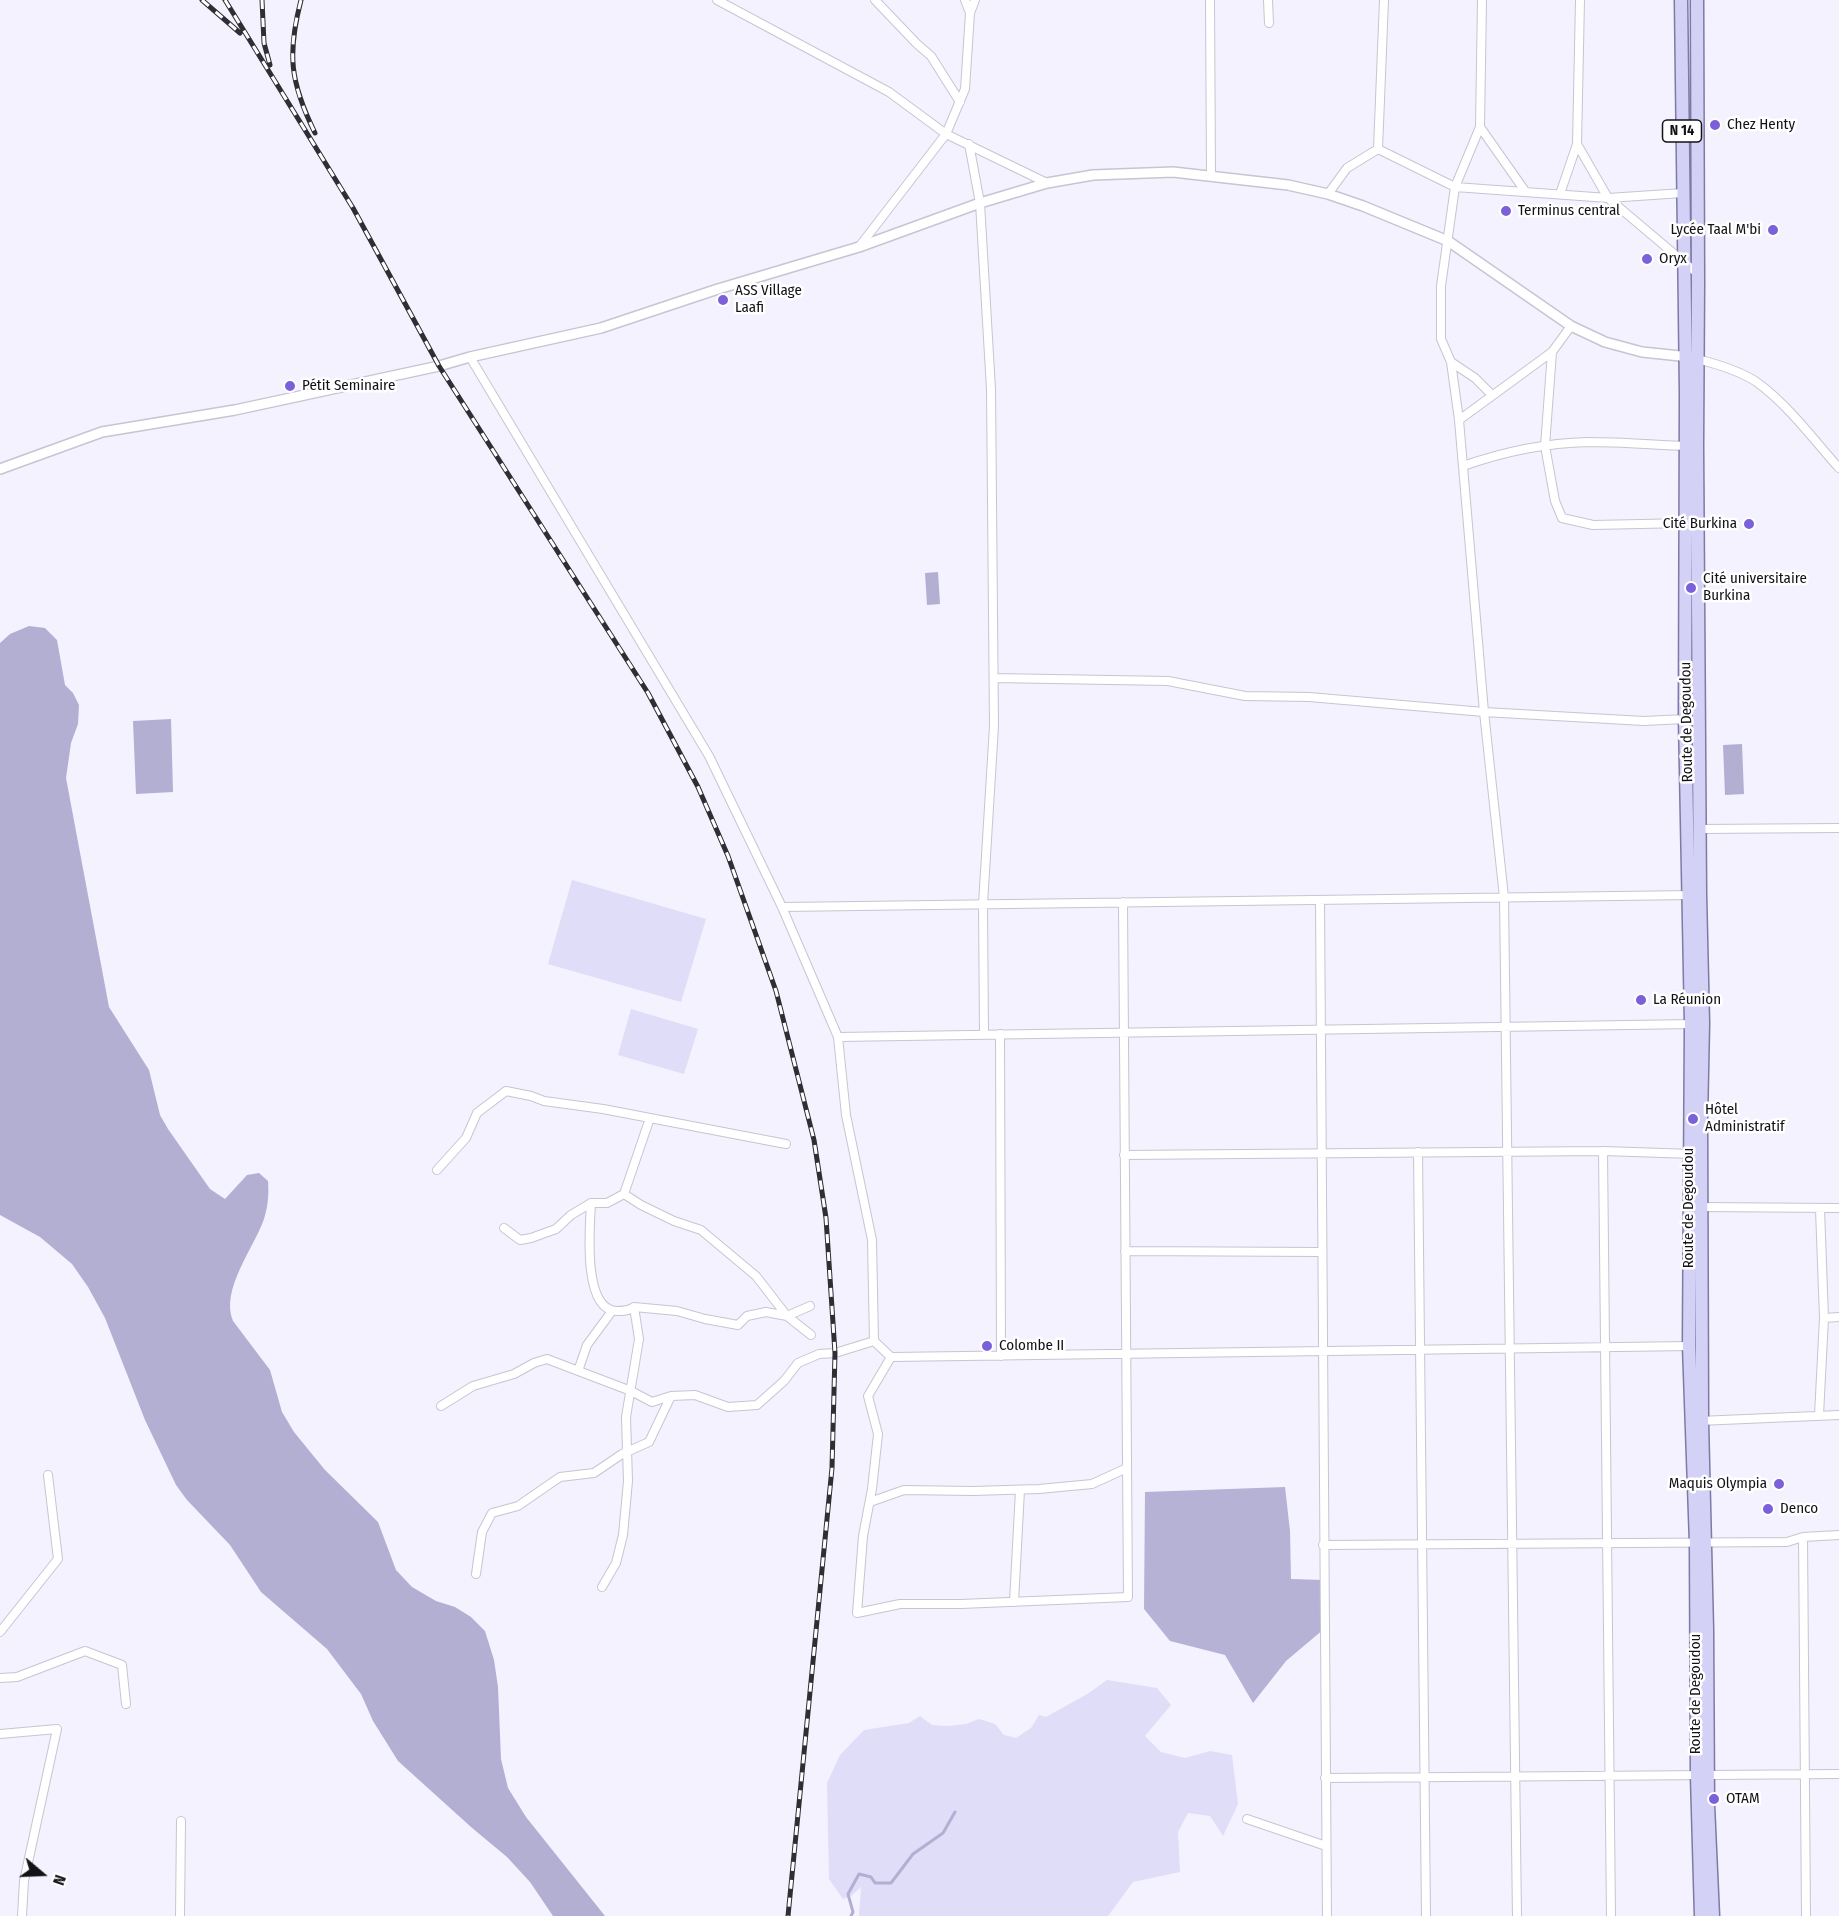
<!DOCTYPE html>
<meta charset="utf-8">
<style>
body{margin:0}
#map{position:relative;width:1839px;height:1916px;overflow:hidden;background:#f3f2fe;font-family:"Fira Sans Condensed",sans-serif}
canvas{display:block}
.north{position:absolute;left:12px;top:1844px;width:60px;height:60px;-webkit-text-stroke:4px #fff;paint-order:stroke;rotate:109deg;font-size:16px;font-weight:700;line-height:24px;text-align:center;color:#121217}
.north::after{content:'';display:block;margin:auto;width:21px;height:27px;background:#121217;clip-path:polygon(50% 0,100% 100%,50% 72%,0 100%)}
</style>
<div id="map">
<canvas width="1839" height="1916"></canvas>
<div class="north">N</div>
</div>
<script>
const ctx = document.querySelector('canvas').getContext('2d');
ctx.lineJoin = 'round';
function fillPath(path, color) { ctx.fillStyle = color; ctx.fill(path, 'evenodd'); }
function strokePath(path, color, width, dash) { ctx.strokeStyle = color; ctx.lineWidth = width; ctx.lineCap = dash ? 'butt' : 'round'; ctx.setLineDash(dash || []); ctx.stroke(path); }
function drawText(font, color, halo, rows, align = 'center') {
  ctx.font = font + ' "Fira Sans Condensed",sans-serif'; ctx.lineWidth = 5; ctx.setLineDash([]); ctx.textBaseline = 'middle'; ctx.strokeStyle = halo; ctx.fillStyle = color; for (const [text, x, y, turn = 0] of rows) {
    ctx.save(); ctx.translate(x, y); ctx.rotate((+turn || 0) * Math.PI / 180); ctx.textAlign = isNaN(turn) ? turn : align; if (halo) ctx.strokeText(text, 0, 0); ctx.fillText(text, 0, 0); ctx.restore();
  }
}
fillPath(new Path2D(`
 M572 880 706 919 681 1002 548 964Z
 M631 1009 698 1029 684 1074 618 1055Z
 M1107 1680 1157 1688 1171 1705 1145 1736 1161 1752 1185 1758 1210 1751 1232 1755 1238 1804 1223 1836 1210 1816 1188 1813 1178 1832 1180 1872 1133 1882 1108 1916H859L861 1887 851 1896 843 1899 829 1879 827 1783 840 1755 864 1730 909 1723 920 1716 932 1725 947 1726 966 1724 979 1719 995 1724 1004 1735 1016 1738 1031 1728 1039 1715 1046 1717 1089 1693Z`), '#dfddf7');
fillPath(new Path2D(`
 M1285 1487 1290 1531 1291 1579 1323 1580 1324 1629 1286 1661 1253 1703 1225 1655 1170 1641 1144 1609 1145 1492Z`), '#b5b2d6');
fillPath(new Path2D(`
 M938 572 940 604 927 605 925 573Z
 M29 626 45 628 57 640 65 685 73 693 79 705 78 724 71 743 66 778 109 1007 149 1070 160 1115 168 1129 210 1189 225 1199 247 1175 259 1173 268 1181C269 1195 268 1206 264 1219 254 1248 220 1290 233 1321L270 1370 282 1412 294 1432 325 1470 378 1522 396 1570 412 1587 436 1601 455 1607 471 1617 485 1631 494 1660 498 1687 501 1759 508 1788 526 1817 605 1916H553L530 1882 507 1857 471 1827 398 1761 373 1721 361 1694 327 1649 261 1592 230 1545 187 1500 176 1485 145 1420 105 1318 88 1287 72 1264 40 1237 0 1215V643L10 634Z
 M171 719 173 792 136 794 133 721Z
 M1742 744 1744 794 1725 795 1723 745Z`), '#b2afd3');
strokePath(new Path2D(`
 M851 1916 853 1912 848 1894 859 1874 871 1877 875 1883H891L913 1854 943 1833 955 1812`), '#b2afd3', 3);
const minor = new Path2D(`
 M717 0 889 92 946 134 1047 183
 M875 0 917 44 931 56 960 102
 M1210 0 1211 175
 M1268 0 1269 23
 M1482 0 1480 127 1455 187 1441 286V339L1451 362 1459 420 1484 712 1504 897 1517 1916
 M970 13 975 0
 M1480 127 1525 191
 M969 144 980 203 991 389 994 726 983 904 984 1035
 M1577 144 1608 198 1683 193
 M1378 149 1384 0
 M1328 194 1347 168 1378 149 1455 187 1608 198 1698 274
 M1560 194 1577 144 1580 0
 M859 247 946 134 965 89 970 13 965 0
 M1552 352 1545 446 1555 501 1562 518 1593 525 1688 523
 M470 357 709 756 782 907 838 1037 846 1115 872 1240 874 1341 891 1357 1691 1346
 M1697 359C1717 364 1741 371 1758 383 1789 406 1813 439 1839 468
 M1451 362 1475 378 1492 395
 M1459 420 1552 352 1571 326
 M1463 466C1503 452 1546 443 1588 442 1622 442 1656 445 1689 446
 M994 678 1168 681 1245 696 1309 697 1484 712 1644 721 1685 719
 M1699 829 1839 828
 M1320 900 1327 1916
 M782 907 1692 895
 M1000 1034 1001 1356
 M838 1037 1694 1024
 M1603 1151 1611 1916
 M1418 1152 1426 1916
 M1124 1155 1603 1151 1693 1154
 M437 1170 466 1138 477 1113 506 1091 531 1096 544 1101 603 1109 786 1144
 M624 1194 650 1118
 M591 1203C590 1225 582 1309 616 1311 623 1311 629 1311 634 1307L677 1311 705 1319 738 1325 747 1316 766 1312 787 1316 810 1306
 M1699 1207 1839 1208
 M504 1228 520 1240 531 1238 556 1229 571 1215 591 1203H607L624 1194 641 1205 674 1221 701 1230 756 1276 787 1316 811 1335
 M1125 1251 1321 1252
 M1824 1318 1839 1317
 M891 1357 868 1396 878 1434 872 1489 863 1536 857 1613 900 1604H961L1128 1597 1123 902
 M578 1371 587 1345 612 1311
 M441 1406 473 1386 514 1374 534 1363 547 1359 631 1391 652 1402 671 1396
 M1819 1415 1824 1318 1820 1209
 M1699 1421 1839 1415
 M870 1502 904 1490 973 1491 1039 1489 1092 1484 1127 1468
 M1803 1537 1806 1916
 M1323 1545 1787 1542 1803 1537 1839 1535
 M476 1574 482 1532 492 1513 518 1506 560 1477 594 1473 622 1454 649 1442 671 1396 695 1395 728 1407 757 1405 784 1381 798 1363 819 1354 835 1353 874 1341
 M602 1587 616 1563 623 1535 628 1481 626 1417 639 1339 634 1307
 M1014 1602 1020 1490
 M0 1632 58 1559 48 1475
 M0 1678 17 1677 85 1651 122 1665 126 1704
 M0 1734 57 1729 24 1881 22 1916
 M1325 1778 1839 1774
 M1247 1819 1326 1846
 M180 1916 181 1821`);
const tertiary = new Path2D(`
 M0 469 102 432 235 410 439 366 470 357 601 328 718 289 859 247 980 203 1047 183 1093 175 1173 172 1288 185 1328 194 1363 206 1448 241 1571 326 1605 342 1642 352 1690 357`);
const primary = new Path2D(`
 M1681 0 1686 393 1685 719 1691 1024 1689 1346 1696 1543 1697 1776 1701 1916
 M1697 0 1698 283 1697 446 1700 894 1703 1023 1701 1119 1702 1422 1707 1629 1708 1805 1713 1916`);
strokePath(minor, '#c6c5d2', 10);
strokePath(tertiary, '#c6c5d2', 12);
strokePath(primary, '#7e7aa4', 15);
strokePath(minor, '#fff', 8);
strokePath(tertiary, '#fff', 9);
strokePath(primary, '#d4d1f6', 12);
const rail = new Path2D(`
 M202 0 240 33
 M225 0 353 208 439 366 648 693 698 787 728 856 776 991 814 1140 826 1218 835 1353 832 1468 788 1916
 M262 0 264 43 270 65
 M301 0C287 54 290 82 315 133`);
strokePath(rail, '#2f2e34', 5);
strokePath(rail, '#fff', 3, [9]);
for (const [x, y, r, color] of [
 [1715,125,6,"#7a61db"],
 [1506,211,6,"#7a61db"],
 [1773,230,6,"#7a61db"],
 [1647,259,6,"#7a61db"],
 [723,300,6,"#7a61db"],
 [290,386,6,"#7a61db"],
 [1749,524,6,"#7a61db"],
 [1691,588,6,"#7a61db"],
 [1641,1000,6,"#7a61db"],
 [1693,1119,6,"#7a61db"],
 [987,1346,6,"#7a61db"],
 [1779,1484,6,"#7a61db"],
 [1768,1509,6,"#7a61db"],
 [1714,1799,6,"#7a61db"]
]) { const dot = new Path2D(); dot.arc(x, y, r, 0, 2 * Math.PI); ctx.fillStyle = color; ctx.fill(dot); strokePath(dot, '#fff', 2); }
for (const [x, y, w] of [
 [1682,131,39]
]) { const box = new Path2D(); box.roundRect(x - w / 2, y - 11, w, 22, 4.5); ctx.fillStyle = '#fff'; ctx.fill(box); strokePath(box, '#121217', 1.5); }
drawText('bold 14px', '#121217', null, [
 ["N 14",1682,131]
]);
drawText('15px', '#121217', '#fff', [
 ["Chez Henty",1727,125],
 ["Terminus central",1518,211],
 ["Lycée Taal M'bi",1761,230,"right"],
 ["Oryx",1659,259],
 ["ASS Village",735,291],
 ["Laafi",735,308],
 ["Pétit Seminaire",302,386],
 ["Cité Burkina",1737,524,"right"],
 ["Cité universitaire",1703,579],
 ["Burkina",1703,596],
 ["La Réunion",1653,1000],
 ["Hôtel",1705,1110],
 ["Administratif",1705,1127],
 ["Colombe II",999,1346],
 ["Maquis Olympia",1767,1484,"right"],
 ["Denco",1780,1509],
 ["OTAM",1726,1799]
], 'left');
drawText('15px', '#121217', '#fff', [
 ["Route de Degoudou",1687,722,-91],
 ["Route de Degoudou",1689,1208,-90],
 ["Route de Degoudou",1696,1694,-90]
]);
</script>
